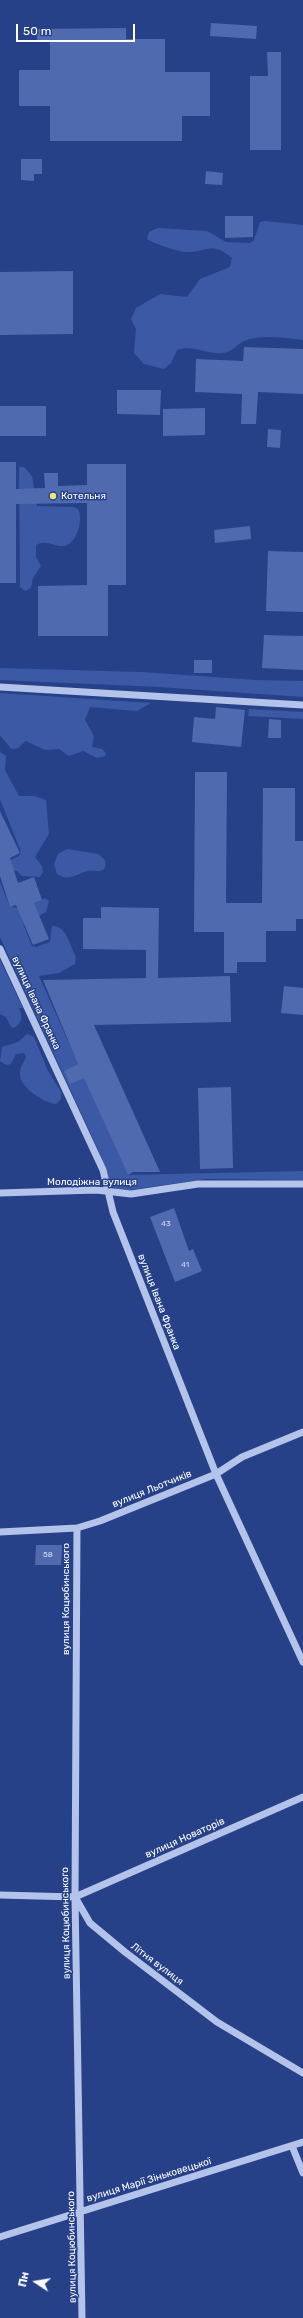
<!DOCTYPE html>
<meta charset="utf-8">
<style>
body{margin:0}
#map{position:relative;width:303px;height:2318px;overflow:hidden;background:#274189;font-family:Rubik,sans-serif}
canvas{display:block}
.north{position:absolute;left:16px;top:2262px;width:40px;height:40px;-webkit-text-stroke:3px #274189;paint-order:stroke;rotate:282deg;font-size:11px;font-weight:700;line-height:16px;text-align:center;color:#fff}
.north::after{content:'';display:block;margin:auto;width:14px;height:18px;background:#fff;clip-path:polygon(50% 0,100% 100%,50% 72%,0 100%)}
.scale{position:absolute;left:16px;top:24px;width:119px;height:18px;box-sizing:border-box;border:2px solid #fff;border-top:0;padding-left:5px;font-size:12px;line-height:14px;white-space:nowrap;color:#fff;-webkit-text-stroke:3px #274189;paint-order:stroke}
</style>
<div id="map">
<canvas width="303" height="2318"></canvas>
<div class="north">Пн</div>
<div class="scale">50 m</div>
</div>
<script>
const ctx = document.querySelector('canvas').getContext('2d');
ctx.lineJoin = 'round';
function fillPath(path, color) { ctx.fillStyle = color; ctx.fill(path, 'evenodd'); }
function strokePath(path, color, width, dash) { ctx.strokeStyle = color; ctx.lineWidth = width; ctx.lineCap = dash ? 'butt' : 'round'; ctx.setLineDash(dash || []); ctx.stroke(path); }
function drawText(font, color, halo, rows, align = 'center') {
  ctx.font = font + ' Rubik,sans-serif'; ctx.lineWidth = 3; ctx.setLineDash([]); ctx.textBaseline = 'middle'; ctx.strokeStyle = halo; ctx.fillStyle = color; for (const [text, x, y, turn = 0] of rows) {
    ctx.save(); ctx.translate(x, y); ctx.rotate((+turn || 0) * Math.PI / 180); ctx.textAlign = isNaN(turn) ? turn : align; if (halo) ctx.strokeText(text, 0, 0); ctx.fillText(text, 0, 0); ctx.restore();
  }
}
fillPath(new Path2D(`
 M265 221 303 225V340C284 338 263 334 244 341 237 344 233 352 223 353 208 355 192 344 177 350L171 363 164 369 144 364 134 353 136 329 131 319 136 308 160 294 187 297 200 279 230 267 232 258C212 241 207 252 188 252 181 253 153 243 147 239L149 232 158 228 207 231 226 242 250 243 254 240 260 222Z
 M19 467H24L32 476 37 506 74 507 78 509C84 520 76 545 64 546 53 547 47 539 36 545V557L41 566 33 578 31 588 25 591 20 587Z
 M0 668 141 672 256 680 303 681V697L159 687 0 680Z
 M0 693 151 703 137 711 90 707 85 720 94 736 92 747 102 749 106 753 105 756 97 758C77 749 91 749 69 756L59 749 45 750 26 741 18 748 11 749 0 735Z
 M249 709 303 712V719L248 716Z
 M0 752 6 756 5 770 19 796H34L46 800 49 834 35 857 42 866 43 872 40 877 22 876 17 871 9 870 6 862 19 856 21 852 0 799Z
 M67 849 98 854 105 860C108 875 96 870 88 871 76 874 69 882 57 874L54 864 58 854Z
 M0 882 10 907 24 908 45 898 49 901 46 912 23 924 32 946 36 947 50 942 52 926C67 925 70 947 76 957L75 964 59 973 39 976 128 1175 303 1171V1180L206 1179 122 1191 109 1185 99 1152 0 937Z
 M0 960 23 1008H19C23 1017 22 1023 14 1028L11 1027 6 1017 0 1014Z
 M27 1034 34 1037 48 1071 61 1092V1099L56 1104C44 1103 21 1088 20 1075 19 1068 24 1063 26 1057L24 1053 16 1054 11 1064 6 1065 0 1061 2 1047 18 1042Z`), '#3c59a5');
fillPath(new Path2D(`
 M211 23 257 26 256 39 210 36Z
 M126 28V39H165V72H210V116H182V141H50V106H19V70H50V41H37V29Z
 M267 52H281V150H250V76H268Z
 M21 159H42V174H34V181L21 180Z
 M206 171 223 173 222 185 205 184Z
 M225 216H253V237L225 238Z
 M73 271V334L0 335V272Z
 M244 347 303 349V394L258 392 256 424H241L242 394 195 392 196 359 243 361Z
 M117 390H161L160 415 117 414Z
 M0 406H46V436H0Z
 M205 408V435L163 436V409Z
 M268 429 281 430 280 448 267 447Z
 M0 462H16V489L45 488 44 473H58V486L87 485V464H126V585H108V636H38V586L87 585V503L16 504V583H0Z
 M250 526 251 539 215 543 214 530Z
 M268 551 303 552V612L266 611Z
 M264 635 303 636V670L262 668Z
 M194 660H212V673H194Z
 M216 707 245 710 241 747 192 742 194 717 215 719Z
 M269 719 281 720V738H268Z
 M195 772H227L226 903H262L263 788H295V841H303V919H296V931H266V962H237V973H224V932H194Z
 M0 811 20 853 10 858 18 883 34 877 42 900 34 903 49 939 33 945 16 905 10 907 0 876Z
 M101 907 159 908 158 978 230 976 231 1022 94 1025 160 1172H133L128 1175 84 1078 70 1084 64 1071 78 1064 43 980 146 978V950L83 949V918H101Z
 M284 986 303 988V1015L281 1013Z
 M231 1087 233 1168 200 1169 198 1088Z
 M174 1208 189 1251 193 1249 202 1271 175 1282 150 1217Z
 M36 1545H62L61 1565H35Z`), '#506ab0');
strokePath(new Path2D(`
 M0 687 303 705
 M0 949 103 1170 113 1212 216 1474 303 1662
 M0 1193 96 1190 131 1194 198 1184H303
 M77 1528 75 1897 82 2318
 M0 1532 77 1528 100 1521 216 1474 242 1457 303 1432
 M0 1895 75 1897 90 1923 125 1952 217 2022 303 2073
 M75 1897 303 1797
 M292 2146 303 2173
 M0 2237 303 2142`), '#b4c3e9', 7);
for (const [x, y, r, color] of [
 [53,496,4,"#f1e47a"]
]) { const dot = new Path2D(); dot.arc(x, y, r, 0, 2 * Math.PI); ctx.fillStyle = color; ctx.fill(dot); strokePath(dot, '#274189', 1.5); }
drawText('8px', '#d3daeb', null, [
 ["43",166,1224],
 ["41",185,1265],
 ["58",48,1555]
]);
drawText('10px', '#fff', '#274189', [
 ["Котельня",61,496]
], 'left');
drawText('10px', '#fff', '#274189', [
 ["вулиця Івана Франка",36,1003,65],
 ["Молодіжна вулиця",92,1182],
 ["вулиця Івана Франка",159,1302,69],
 ["вулиця Льотчиків",152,1489,-22],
 ["вулиця Коцюбинського",66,1599,-90],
 ["вулиця Новаторів",185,1838,-24],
 ["вулиця Коцюбинського",66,1923,-91],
 ["Літня вулиця",157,1964,37],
 ["вулиця Марії Зіньковецької",149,2180,-17],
 ["вулиця Коцюбинського",72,2247,-91]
]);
</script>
